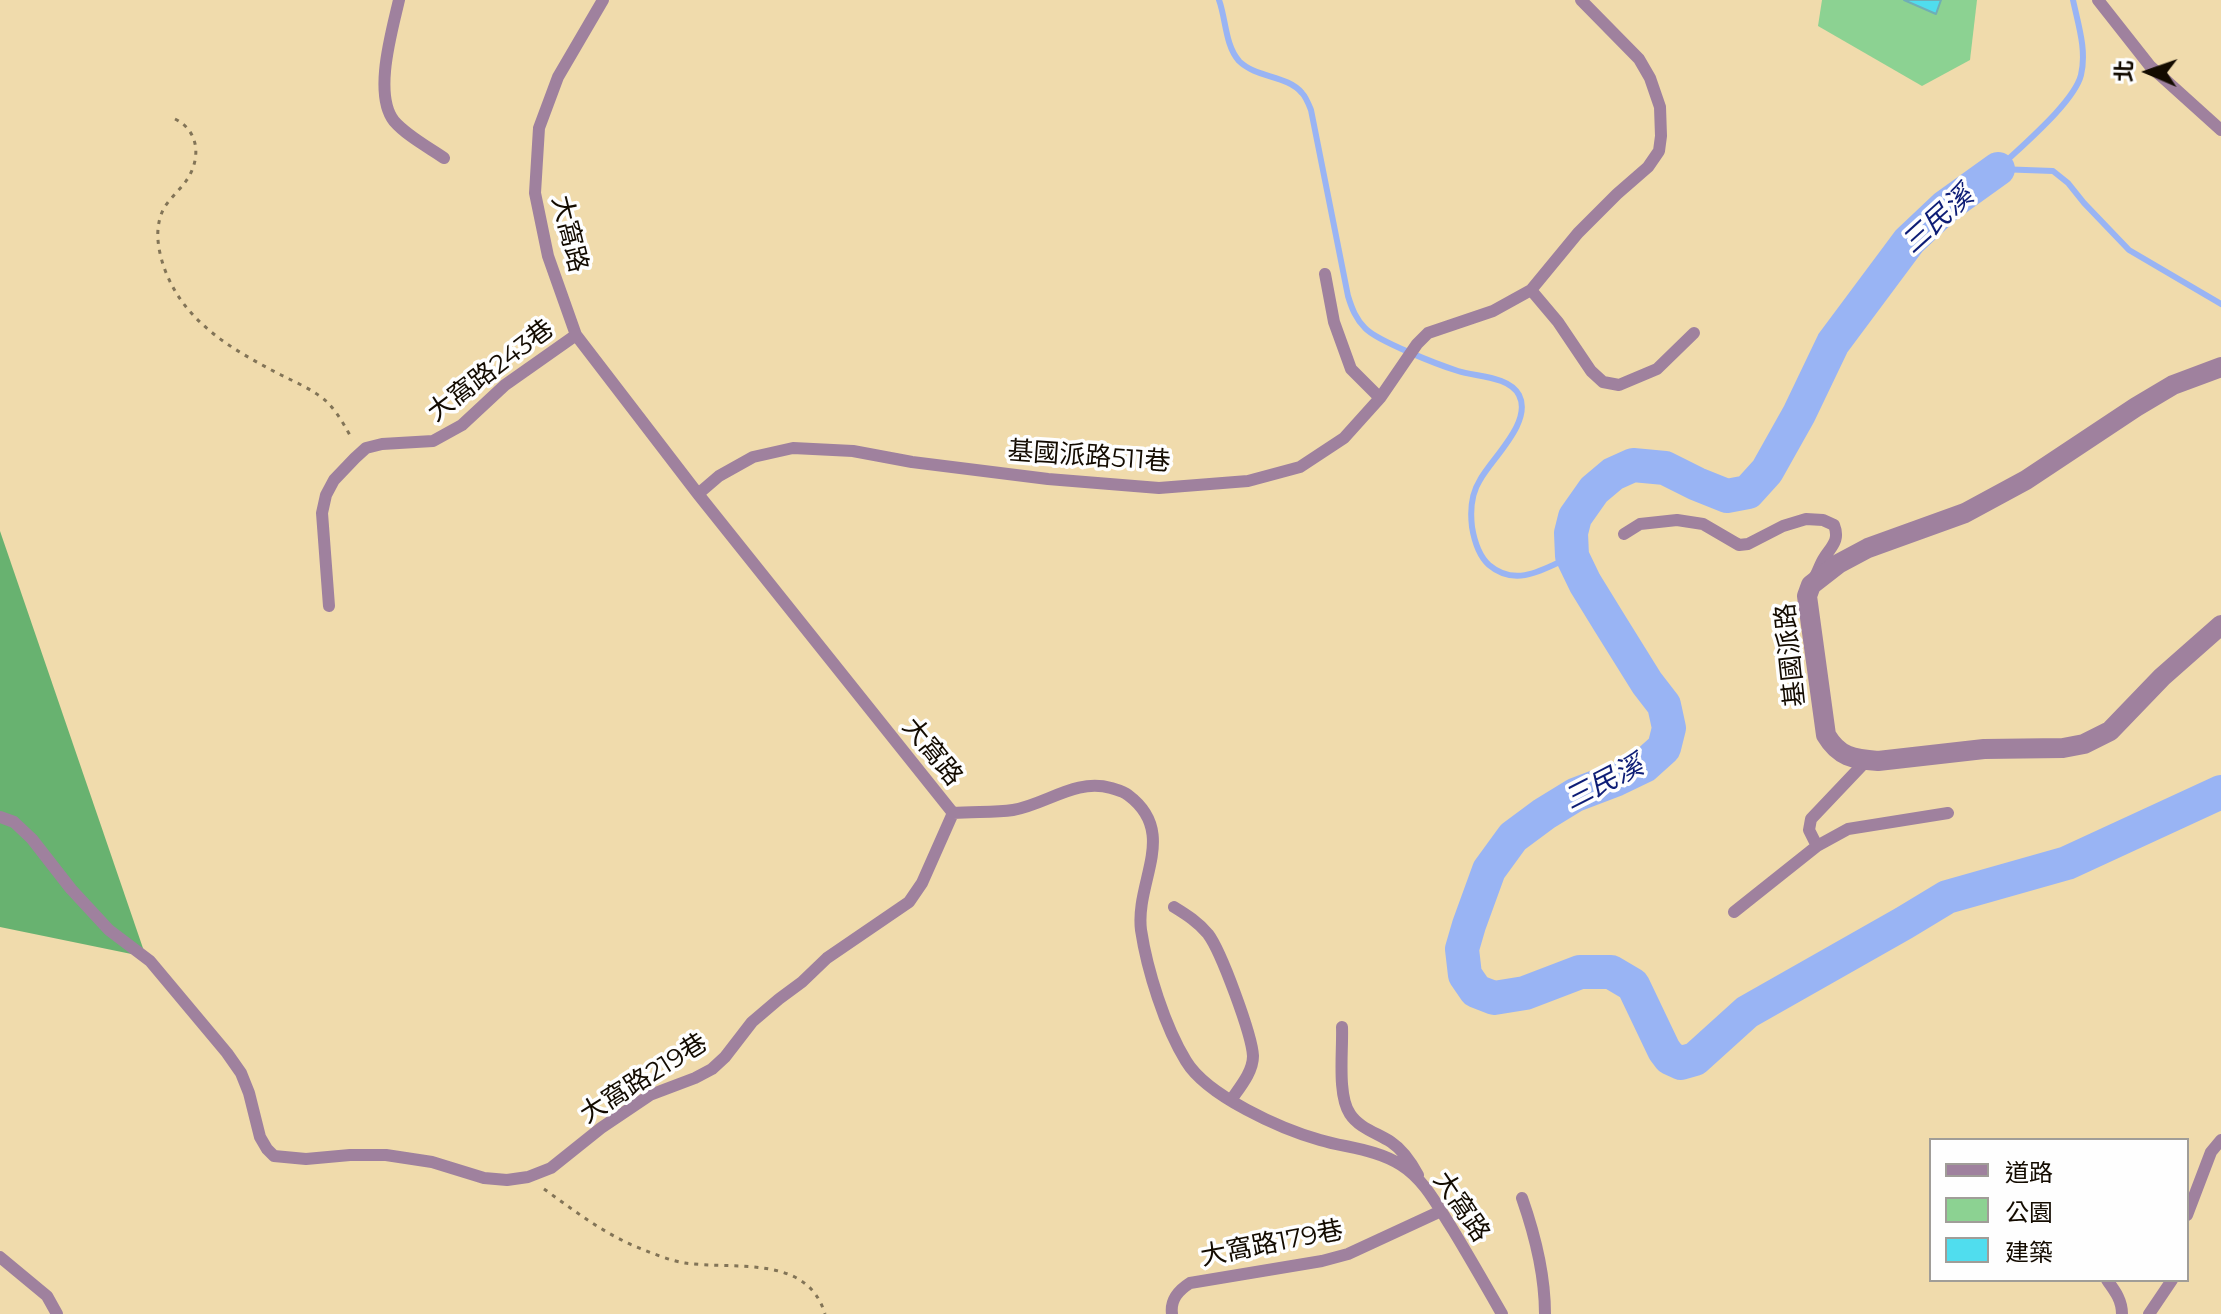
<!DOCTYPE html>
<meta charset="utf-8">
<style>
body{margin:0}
#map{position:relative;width:2221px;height:1314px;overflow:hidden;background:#f0dbac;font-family:Montserrat,"Noto Sans TC",sans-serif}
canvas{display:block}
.legend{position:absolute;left:1929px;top:1138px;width:260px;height:144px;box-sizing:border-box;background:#fefefe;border:2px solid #a09d98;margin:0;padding:10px 14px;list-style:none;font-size:24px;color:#130b00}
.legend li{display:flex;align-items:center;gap:16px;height:40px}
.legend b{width:40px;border:2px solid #a09d98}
.north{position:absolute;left:2109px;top:32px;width:80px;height:80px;-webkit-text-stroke:6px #fefefe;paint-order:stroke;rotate:272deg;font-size:22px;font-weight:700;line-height:32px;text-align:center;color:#130b00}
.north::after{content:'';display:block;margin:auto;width:28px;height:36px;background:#130b00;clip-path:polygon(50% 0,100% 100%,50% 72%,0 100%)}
</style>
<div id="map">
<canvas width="2221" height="1314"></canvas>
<ul class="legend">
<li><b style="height:10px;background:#9f819e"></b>道路</li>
<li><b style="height:22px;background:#8cd292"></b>公園</li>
<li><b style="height:22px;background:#50ddee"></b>建築</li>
</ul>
<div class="north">北</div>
</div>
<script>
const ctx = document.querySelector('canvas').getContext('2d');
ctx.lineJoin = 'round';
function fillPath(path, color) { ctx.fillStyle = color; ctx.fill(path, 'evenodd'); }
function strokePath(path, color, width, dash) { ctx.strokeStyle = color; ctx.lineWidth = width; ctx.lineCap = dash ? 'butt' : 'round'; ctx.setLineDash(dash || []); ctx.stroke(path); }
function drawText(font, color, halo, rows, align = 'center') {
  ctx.font = font + ' Montserrat,"Noto Sans TC",sans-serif'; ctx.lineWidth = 7; ctx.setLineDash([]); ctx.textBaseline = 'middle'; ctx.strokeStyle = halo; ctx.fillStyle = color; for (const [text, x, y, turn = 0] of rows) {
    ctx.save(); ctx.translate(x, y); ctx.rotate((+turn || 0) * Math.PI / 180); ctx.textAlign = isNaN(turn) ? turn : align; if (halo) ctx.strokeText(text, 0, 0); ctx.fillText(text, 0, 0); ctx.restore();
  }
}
fillPath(new Path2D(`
 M1822 0H1977L1970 60 1922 86 1818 26Z`), '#8cd292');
fillPath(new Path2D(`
 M0 531 146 957 0 927Z`), '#68b270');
strokePath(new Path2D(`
 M1219 0C1226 19 1225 45 1239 61 1256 78 1287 75 1302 93 1306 97 1309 105 1311 110L1348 296C1352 309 1356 319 1365 328 1377 341 1439 365 1458 371 1477 377 1509 376 1519 395 1533 422 1492 458 1480 480 1471 494 1470 510 1472 527 1474 539 1479 556 1489 565 1516 588 1544 569 1572 556
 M1998 169 2053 171 2068 183 2084 203 2129 250 2221 304
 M1998 169C2019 148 2074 103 2081 75 2087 50 2078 24 2073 0`), '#99b4f4', 6);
strokePath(new Path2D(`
 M1998 169 1945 207 1909 241 1833 343 1799 414 1767 471 1748 492 1727 496 1697 484 1665 468 1633 465 1613 474 1594 490 1575 517 1571 533 1572 556 1585 583 1609 622 1647 683 1664 705 1669 728 1664 748 1644 766 1617 779 1575 795 1544 814 1513 837 1489 870 1469 925 1462 949 1465 975 1476 991 1494 998 1525 993 1580 972H1611L1633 985 1664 1050 1670 1058 1681 1063 1695 1059 1747 1012 1904 923 1947 897 2067 863 2221 792`), '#99b4f4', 34);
const building = new Path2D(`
 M1904 0H1941L1936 14Z`);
fillPath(building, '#50ddee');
strokePath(building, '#6faeb6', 2);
strokePath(new Path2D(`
 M175 119C200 131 201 160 186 181 179 191 168 200 163 210 154 229 158 251 165 270 185 323 233 350 281 375 297 383 316 391 328 403 338 413 346 428 352 439
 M544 1189C576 1212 607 1236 644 1250 657 1255 672 1261 685 1263 735 1270 807 1254 825 1314`), '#827457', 3, [4, 6]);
strokePath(new Path2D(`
 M399 0C392 31 373 94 394 121 407 136 428 147 444 158
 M603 0 558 77 539 128 535 193 548 256 576 335 698 494 953 813C972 811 994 813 1013 810 1047 804 1076 778 1111 788 1117 790 1123 791 1128 795 1179 833 1135 881 1141 930 1147 970 1165 1027 1186 1061 1207 1096 1281 1129 1320 1140 1347 1148 1376 1149 1401 1165 1425 1180 1438 1207 1453 1230 1470 1258 1486 1286 1502 1314
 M2098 0 2150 66 2221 130
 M1325 274 1334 322 1351 369 1380 398
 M1531 290 1558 322 1591 371 1603 382 1619 385 1657 369 1694 333
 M698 494 719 476 753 457 793 448 853 451 912 462 1048 479 1159 488 1248 481 1300 467 1344 438 1380 398 1417 344 1428 333 1493 311 1531 290 1578 233 1617 194 1648 167 1659 151 1661 136 1660 107 1650 78 1639 59 1581 0
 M1624 534 1640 524 1677 520 1703 524 1739 545 1748 544 1783 526 1806 519 1823 520 1834 525C1840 540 1832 546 1824 558 1820 564 1818 572 1814 578
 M329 606 322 513 326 495 334 480 355 458 366 448 382 444 433 441 462 425 505 385 576 335
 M0 817 14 822 32 839 71 889 109 930 150 961 227 1053 241 1073 249 1093 260 1137 267 1149 274 1156 306 1159 350 1155H386L432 1162 484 1178 507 1180 528 1177 551 1168 601 1128 650 1095 695 1078 712 1069 725 1057 752 1022 779 999 802 982 827 958 909 902 922 883 953 813
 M1817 846 1848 829 1948 813
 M1174 907C1187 915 1198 922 1208 934 1221 951 1252 1035 1253 1056 1253 1072 1240 1087 1231 1100
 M1734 912 1817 846 1809 830 1811 819 1867 760
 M1342 1027C1343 1050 1337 1095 1350 1114 1359 1128 1377 1133 1391 1142 1403 1150 1411 1162 1418 1175
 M1522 1198C1535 1235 1545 1275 1545 1314
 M2187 1215 2211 1152 2221 1140
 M0 1257 47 1296 57 1314
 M2107 1280C2115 1291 2122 1300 2122 1314
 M1172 1314C1170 1299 1179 1290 1190 1283L1322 1261 1348 1254 1441 1211
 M2149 1314 2172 1280`), '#9f819e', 12);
strokePath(new Path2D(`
 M2221 367 2173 385 2136 407 2026 480 1965 513 1868 548 1838 564 1811 585 1807 596 1826 735C1839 757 1853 759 1878 761L1984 749 2063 748 2084 744 2110 731 2162 677 2221 625`), '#9f819e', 20);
drawText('26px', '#130b00', '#fefefe', [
 ["大窩路",569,234,76],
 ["大窩路243巷",491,371,-37],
 ["基國派路511巷",1089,457,4],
 ["基國派路",1791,655,-96],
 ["大窩路",932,752,51],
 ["大窩路219巷",644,1079,-32],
 ["大窩路",1461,1207,56],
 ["大窩路179巷",1272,1244,-11]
]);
drawText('italic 28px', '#0d1d76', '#fefefe', [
 ["三民溪",1938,220,-42],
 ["三民溪",1604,783,-27]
]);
</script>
